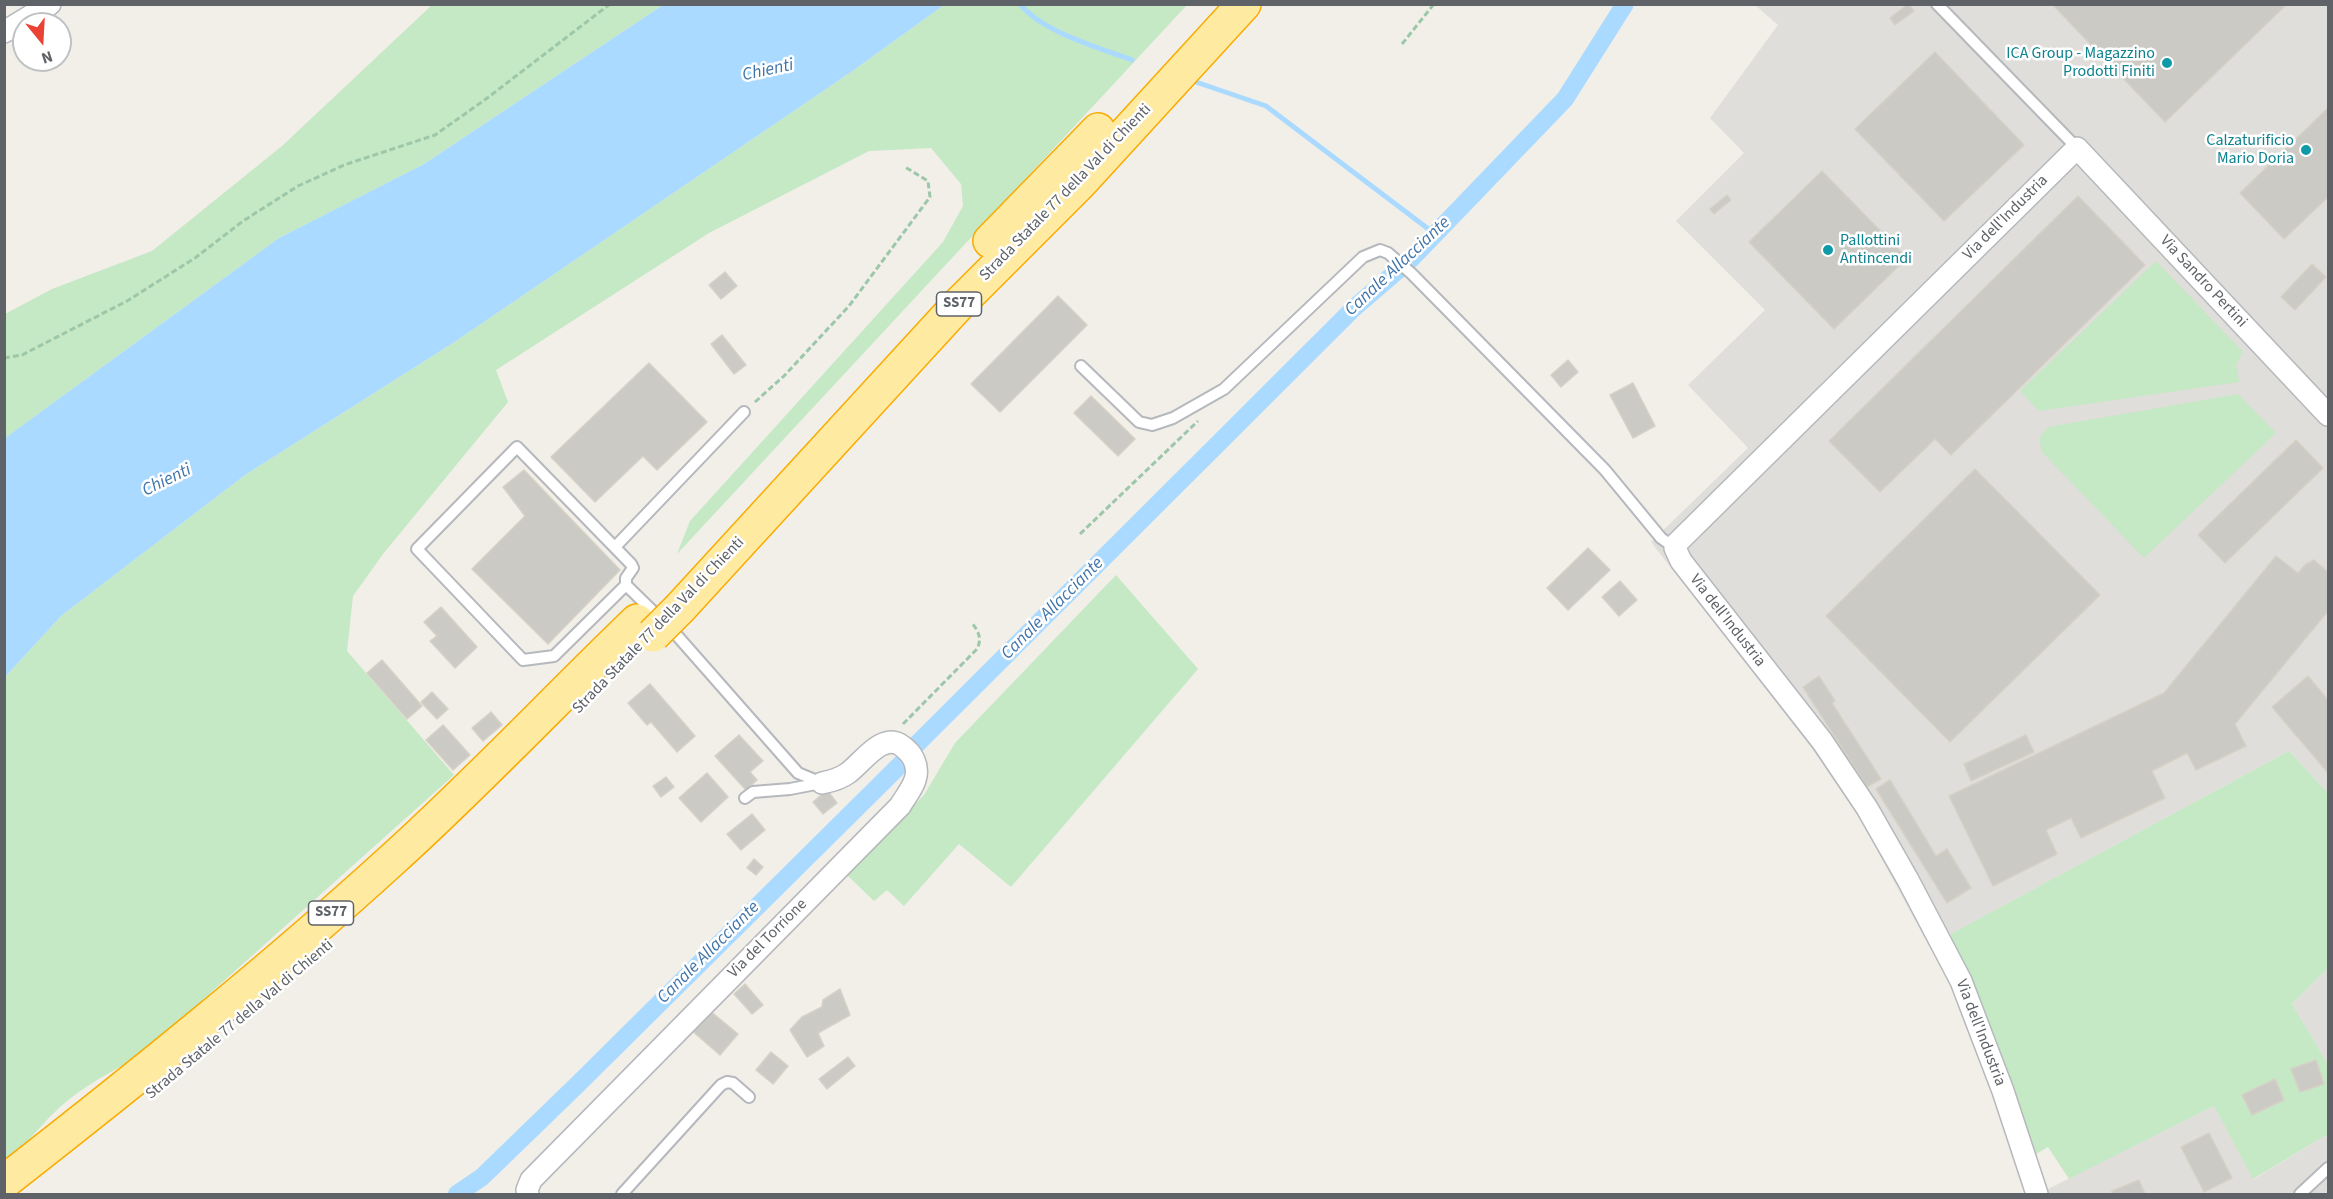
<!DOCTYPE html>
<style>
body{margin:0}
#map{position:relative;width:2333px;height:1199px;overflow:hidden;background:#f1efe8;font-family:"Source Sans 3",sans-serif}
canvas{display:block}
.frame{position:absolute;inset:0;border:6px solid #5f6368;pointer-events:none}
.north{position:absolute;left:12px;top:12px;width:60px;height:60px;box-sizing:border-box;background:#fff;border:2px solid #bfc1c3;border-radius:50%;rotate:162deg;font-size:16px;font-weight:700;line-height:24px;text-align:center;color:#5f6368}
.north::after{content:'';display:block;margin:auto;width:21px;height:27px;background:#ea4335;clip-path:polygon(50% 0,100% 100%,50% 72%,0 100%)}
</style>
<div id="map">
<canvas width="2333" height="1199"></canvas>
<div class="frame"></div>
<div class="north">N</div>
</div>
<script>
const ctx = document.querySelector('canvas').getContext('2d');
ctx.lineJoin = 'round';
function fillPath(path, color) { ctx.fillStyle = color; ctx.fill(path, 'evenodd'); }
function strokePath(path, color, width, dash) { ctx.strokeStyle = color; ctx.lineWidth = width; ctx.lineCap = dash ? 'butt' : 'round'; ctx.setLineDash(dash || []); ctx.stroke(path); }
function drawText(font, color, halo, rows, align = 'center') {
  ctx.font = font + ' "Source Sans 3",sans-serif'; ctx.lineWidth = 5; ctx.setLineDash([]); ctx.textBaseline = 'middle'; ctx.strokeStyle = halo; ctx.fillStyle = color; for (const [text, x, y, turn = 0] of rows) {
    ctx.save(); ctx.translate(x, y); ctx.rotate((+turn || 0) * Math.PI / 180); ctx.textAlign = isNaN(turn) ? turn : align; if (halo) ctx.strokeText(text, 0, 0); ctx.fillText(text, 0, 0); ctx.restore();
  }
}
fillPath(new Path2D(`
 M1755 5H2328V793L2289 751 1929 946 1859 817 1813 750 1651 542 1748 448 1688 385 1765 310 1676 221 1744 153 1710 118 1778 25Z
 M2328 968V1064L2292 1004Z
 M2214 1106 2254 1179 2328 1134V1194H2045L2044 1191Z`), '#e0deda');
fillPath(new Path2D(`
 M432 5H663L424 164 279 238 5 438V314L52 289 152 251 282 146Z
 M944 5H1187L677 554 690 521 943 242 963 206 961 184 931 148 869 151 709 233 496 370 508 402 383 554 353 596 347 651 454 775 140 1056C112 1071 85 1085 61 1106 41 1124 26 1146 5 1162V677L61 616 245 475 453 343 854 70Z
 M2156 261 2243 352 2236 365 2239 382 2039 411 2020 391Z
 M2238 394 2276 433 2144 558 2042 452 2039 438 2048 427Z
 M1116 575 1198 669 1011 887 959 844 904 906 887 890 874 901 847 875 924 795 955 743Z
 M2289 751 2328 793V968L2292 1004 2328 1064V1134L2253 1179 2214 1106 2069 1179 2048 1147 2036 1154 2005 1064 1949 935Z`), '#c5e8c5');
fillPath(new Path2D(`
 M663 5H944L854 70 453 343 245 475 61 616 5 677V438L279 238 424 164Z`), '#aadaff');
strokePath(new Path2D(`
 M1020 4C1042 32 1100 48 1132 60
 M1196 82 1266 106 1435 234`), '#aadaff', 5);
strokePath(new Path2D(`
 M457 1194 482 1177 577 1085 904 761 915 746 1354 308 1411 259 1565 99 1625 4`), '#aadaff', 18);
const building = new Path2D(`
 M1908 4 1914 11 1895 25 1890 18Z
 M2052 4H2287L2165 122Z
 M1935 52 2024 145 1944 221 1855 129Z
 M2328 108V197L2284 239 2240 193Z
 M1822 171 1907 258 1834 329 1749 242Z
 M1727 195 1731 200 1714 214 1710 209Z
 M2078 196 2145 265 1951 455 1935 439 1880 492 1829 441Z
 M2312 264 2326 277 2295 310 2281 297Z
 M725 272 737 286 721 299 709 285Z
 M1058 296 1087 325 1000 412 971 384Z
 M722 335 746 365 734 374 711 344Z
 M1568 360 1578 372 1561 387 1551 375Z
 M649 363 707 422 657 470 643 456 595 502 551 457Z
 M1633 383 1655 426 1633 438 1610 395Z
 M1091 396 1135 439 1118 456 1074 413Z
 M2296 440 2323 468 2225 563 2198 535Z
 M1975 469 2100 595 1950 742 1826 616Z
 M524 470 620 570 548 644 472 569 525 516 503 487Z
 M1588 548 1610 570 1568 610 1547 588Z
 M2276 556 2298 573 2306 564 2314 560 2328 572V611L2235 724 2246 746 2196 770 2187 753 2152 771 2165 798 2081 838 2071 818 2046 830 2057 854 1993 886 1949 796 2164 693Z
 M1620 581 1637 600 1619 616 1602 597Z
 M441 607 477 647 455 668 430 641 437 636 424 622Z
 M382 660 422 706 407 719 367 673Z
 M1819 676 1835 701 1832 703 1881 779 1867 787 1803 687Z
 M2308 676 2328 700V773L2272 707Z
 M650 684 695 736 677 752 651 722 647 725 628 703Z
 M432 692 448 709 437 719 421 702Z
 M491 712 502 725 483 741 472 728Z
 M443 725 470 755 453 770 426 740Z
 M739 735 763 761 750 772 757 780 746 790 715 756Z
 M2026 735 2034 752 1971 781 1964 764Z
 M707 773 728 797 701 822 679 798Z
 M666 777 674 787 661 797 653 786Z
 M1890 780 1936 856 1947 849 1971 888 1947 903 1876 789Z
 M827 790 837 803 823 814 813 802Z
 M752 814 765 830 741 850 727 834Z
 M754 859 763 867 756 875 747 868Z
 M745 984 763 1005 752 1014 734 994Z
 M840 989 850 1015 818 1033 824 1046 807 1057 790 1030 802 1017 822 1007 823 1000Z
 M709 1010 738 1034 720 1055 690 1029Z
 M771 1052 788 1066 773 1084 756 1070Z
 M848 1057 855 1066 827 1089 819 1079Z
 M2316 1060 2324 1084 2300 1092 2291 1069Z
 M2275 1079 2284 1100 2252 1115 2242 1095Z
 M2209 1133 2232 1178 2204 1192 2181 1147Z
 M2139 1180 2145 1194H2113L2112 1191Z`);
fillPath(building, '#cccac5');
strokePath(building, '#d6d1c6', 1.5);
const service = new Path2D(`
 M1937 4 2077 148
 M1081 366 1139 422 1152 425 1173 418 1224 389 1363 257 1380 250 1388 253 1412 274 1605 470 1661 538 1675 548
 M517 447 631 564 633 568 626 578V585L554 656 523 660 417 549Z
 M615 547 744 412
 M626 585 673 631 798 773 822 783
 M745 798 753 792 790 789 821 783
 M622 1194 721 1085 727 1082 733 1083 749 1097
 M2300 1194 2328 1168`);
const minor = new Path2D(`
 M4 32 50 4
 M528 1194 527 1190 531 1180 900 806C909 791 922 778 914 760 911 753 907 750 902 746 883 731 862 763 848 773 840 779 832 781 822 783
 M2037 1194 2003 1091 1961 981 1908 880 1867 808 1822 741 1681 561 1675 548 1676 544 2077 148 2328 415`);
const trunk = new Path2D(`
 M990 241 1098 130
 M680 608 958 305 1080 183 1244 4
 M4 1182C137 1078 268 973 393 859 477 783 555 700 637 621`);
strokePath(service, '#b5b8bc', 14);
strokePath(minor, '#b5b8bc', 24);
strokePath(trunk, '#f9ab00', 36);
strokePath(new Path2D(`
 M1402 44 1434 4
 M4 358 22 355 127 301 195 258 243 221 298 186 344 165 435 135 486 99 610 4
 M755 402 784 376 849 306 930 197 928 181 905 167
 M1080 534 1198 421
 M903 724 977 649C982 639 979 632 972 623`), '#9cc7a9', 3, [6, 3]);
strokePath(service, '#fff', 10);
strokePath(minor, '#fff', 21);
strokePath(trunk, '#feeaa1', 33);
const trunkBridge = new Path2D(`
 M653 635 680 608`);
strokePath(trunkBridge, '#f9ab00', 36, []);
strokePath(trunkBridge, '#feeaa1', 33);
for (const [x, y, r, color] of [
 [2167,63,6,"#0f9aa8"],
 [2306,150,6,"#0f9aa8"],
 [1828,250,6,"#0f9aa8"]
]) { const dot = new Path2D(); dot.arc(x, y, r, 0, 2 * Math.PI); ctx.fillStyle = color; ctx.fill(dot); strokePath(dot, '#fff', 2); }
for (const [x, y, w] of [
 [959,304,45],
 [331,913,45]
]) { const box = new Path2D(); box.roundRect(x - w / 2, y - 12, w, 24, 4.5); ctx.fillStyle = '#fff'; ctx.fill(box); strokePath(box, '#5f6368', 1.5); }
drawText('bold 15px', '#5f6368', null, [
 ["SS77",959,304],
 ["SS77",331,913]
]);
drawText('16px', '#0d838f', '#fff', [
 ["ICA Group - Magazzino",2155,54],
 ["Prodotti Finiti",2155,72],
 ["Calzaturificio",2294,141],
 ["Mario Doria",2294,159],
 ["Pallottini",1840,241,"left"],
 ["Antincendi",1840,259,"left"]
], 'right');
drawText('16px', '#5f6368', '#fff', [
 ["Strada Statale 77 della Val di Chienti",1066,193,-46],
 ["Via dell'Industria",2006,218,-45],
 ["Via Sandro Pertini",2203,282,47],
 ["Via dell'Industria",1727,621,52],
 ["Strada Statale 77 della Val di Chienti",659,626,-46],
 ["Via del Torrione",768,939,-45],
 ["Strada Statale 77 della Val di Chienti",240,1020,-40],
 ["Via dell'Industria",1980,1033,69]
]);
drawText('italic 18px', '#4174aa', '#fff', [
 ["Chienti",768,71,-12],
 ["Canale Allacciante",1398,267,-43],
 ["Chienti",167,481,-26],
 ["Canale Allacciante",1053,609,-45],
 ["Canale Allacciante",709,953,-45]
]);
</script>
